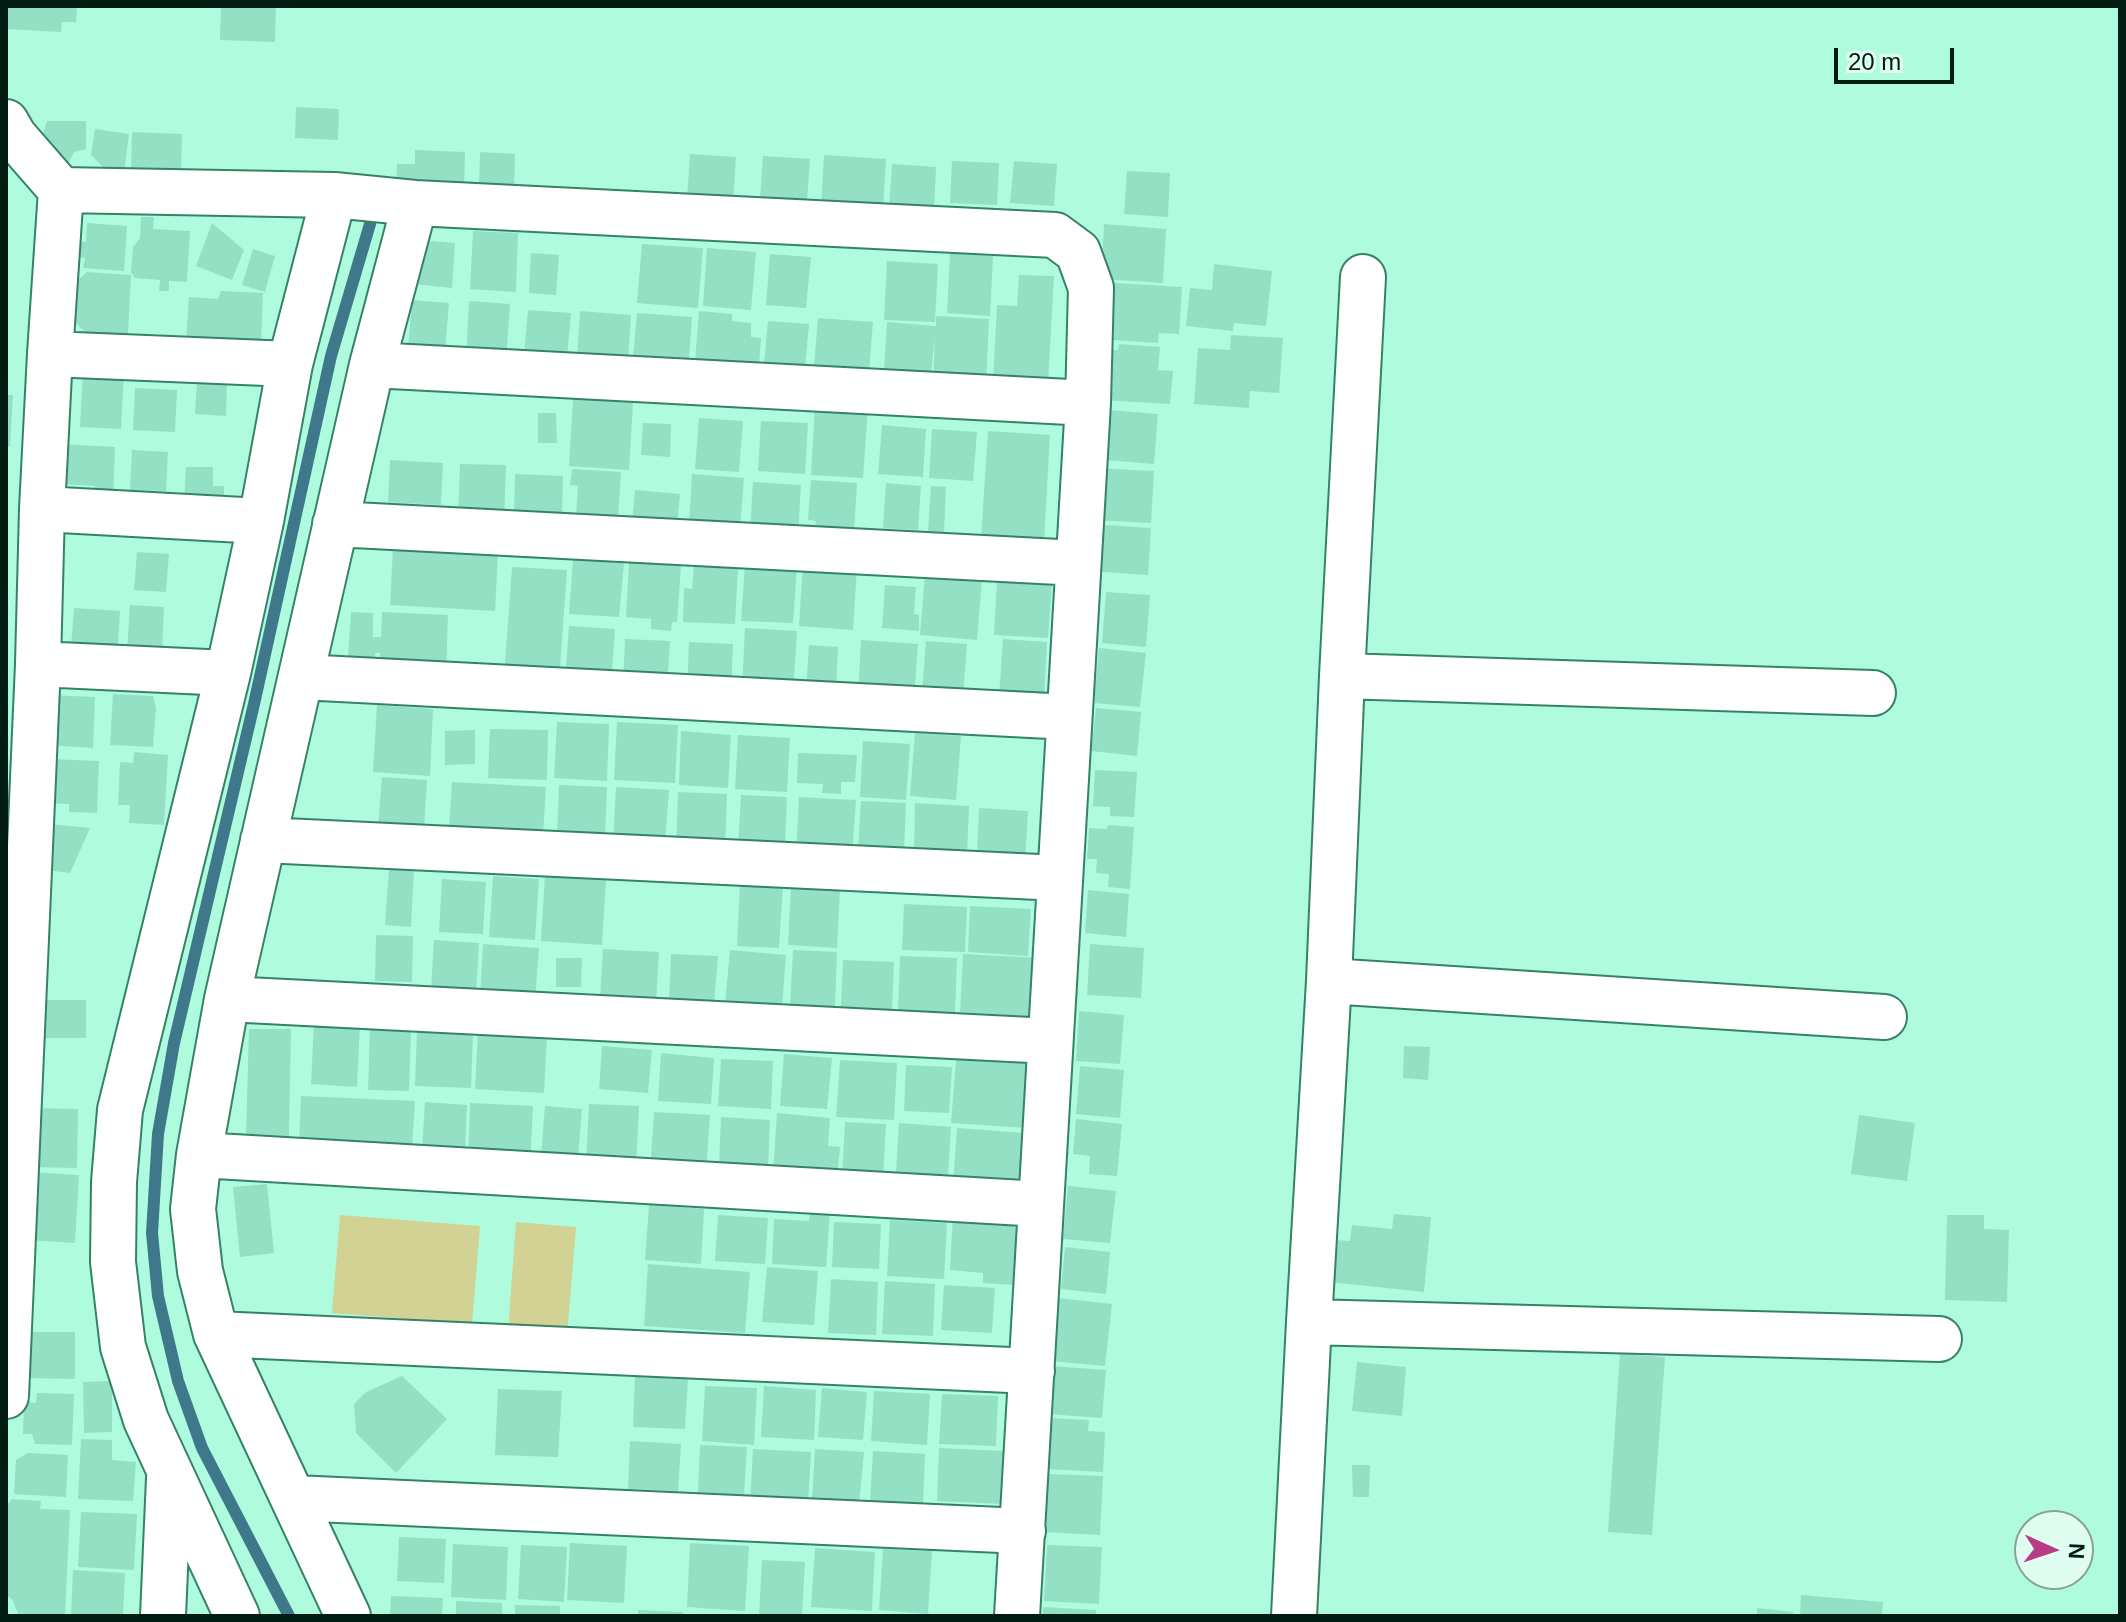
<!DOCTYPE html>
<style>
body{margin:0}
#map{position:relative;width:2126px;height:1622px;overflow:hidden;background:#affbde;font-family:Arial,sans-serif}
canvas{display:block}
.frame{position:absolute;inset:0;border:8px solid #001c13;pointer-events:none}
.north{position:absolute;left:2014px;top:1510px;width:80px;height:80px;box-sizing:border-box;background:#e0fdf1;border:2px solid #86a398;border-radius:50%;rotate:93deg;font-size:22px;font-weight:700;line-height:32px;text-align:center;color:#001c13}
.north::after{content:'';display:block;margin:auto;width:28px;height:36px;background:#bb3a85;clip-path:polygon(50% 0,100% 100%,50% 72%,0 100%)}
.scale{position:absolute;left:1834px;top:48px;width:120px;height:36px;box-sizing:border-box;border:4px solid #001c13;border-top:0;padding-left:10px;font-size:24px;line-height:28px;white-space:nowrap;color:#001c13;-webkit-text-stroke:6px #e0fdf1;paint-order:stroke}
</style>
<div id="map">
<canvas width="2126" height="1622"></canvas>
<div class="frame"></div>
<div class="north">N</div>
<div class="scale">20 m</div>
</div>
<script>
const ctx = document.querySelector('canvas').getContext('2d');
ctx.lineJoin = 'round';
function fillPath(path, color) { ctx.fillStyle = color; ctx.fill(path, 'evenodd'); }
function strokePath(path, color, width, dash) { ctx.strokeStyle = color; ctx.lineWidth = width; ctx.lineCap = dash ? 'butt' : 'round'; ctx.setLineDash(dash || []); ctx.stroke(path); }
fillPath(new Path2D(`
 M340 1215 480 1226 472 1324 332 1313Z
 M516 1222 576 1227 567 1337 508 1332Z`), '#d1d294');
strokePath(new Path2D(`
 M289 1616 202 1448 178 1381 158 1296 152 1233 158 1134 174 1043 254 704 331 356 370 224`), '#40788b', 12);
fillPath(new Path2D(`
 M7 6H77L76 22H62L61 32 6 29Z
 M221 6H276L275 42 220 40Z
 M296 107 339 109 338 140 295 138Z
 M47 121H86V149L74 152 69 162 41 161 43 134Z
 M95 129 129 134 124 173 107 171 91 155Z
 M132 132 182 134 181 173 131 172Z
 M415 150 465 152 464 188 396 182 397 164H415Z
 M480 152 515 154 514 196 479 188Z
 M690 154 736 157 733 203 687 199Z
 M824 155 886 159 883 211 821 207Z
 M763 156 810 159 807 201 760 198Z
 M952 161 999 163 997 205 950 203Z
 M1014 161 1057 164 1054 206 1010 203Z
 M892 164 936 167 934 211 889 208Z
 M1127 171 1170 173 1168 217 1124 214Z
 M141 217H154L153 229 190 231 187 282 169 281V291H159L160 280 135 278 131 272 133 247 140 238Z
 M87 223 127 226 124 271 83 268 85 258 67 257 68 240 86 242Z
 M212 223 244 250 232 280 196 266Z
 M1104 224 1166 229 1163 283 1101 279Z
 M473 231 518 233 516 292 470 289Z
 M419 240 455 243 452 288 414 284Z
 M642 244 703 248 698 308 637 303Z
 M707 248 756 252 751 310 703 306Z
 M253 249 275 256 265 292 242 285Z
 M531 253 559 255 556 295 529 293Z
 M950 253 993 256 990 316 947 313Z
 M770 254 811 257 806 308 766 305Z
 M887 261 938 264 935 322 884 320Z
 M1214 264 1272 271 1266 326 1234 323 1233 331 1186 326 1190 288 1212 290Z
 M87 272 131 275 128 334 85 332 65 313 66 291Z
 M1019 275 1054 276 1048 384 993 381 997 305 1017 306Z
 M1101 282 1182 287 1179 334 1159 333 1158 343 1098 339Z
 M221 291 263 293 261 342 186 339 189 297 218 299Z
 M412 300 449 303 445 351 408 348Z
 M469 301 510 304 506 362 466 359Z
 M528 310 571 313 567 358 524 355Z
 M580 311 631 315 628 362 577 359Z
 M699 311 732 314V321L751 323V337L761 338 758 379 694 374Z
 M637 313 692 317 688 373 632 369Z
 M936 316 989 319 986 386 933 383 935 337 931 374 884 370 887 322 936 326Z
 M818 318 873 322 868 383 813 379Z
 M768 321 809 324 805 368 764 364Z
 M1231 335 1283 338 1279 393 1250 391 1249 408 1194 404 1198 348 1230 350Z
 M1119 344 1160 347 1158 370 1173 371 1170 404 1101 400 1104 350H1118Z
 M83 371 124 373 121 429 80 427Z
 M197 381 227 383 226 416 195 414Z
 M135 388 177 390 175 432 133 430Z
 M6 395H13L10 447 6 446Z
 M573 398 633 402 629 470 569 466Z
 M815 404 868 407 863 478 811 475Z
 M1097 409 1158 414 1154 464 1093 459Z
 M538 413H556L557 443H538Z
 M699 418 743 421 739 472 695 469Z
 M761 421 808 423 805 474 758 471Z
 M643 423 671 424 670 457 641 455Z
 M882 425 926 429 923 477 878 474Z
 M932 429 977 432 973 481 929 478Z
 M988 431 1050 435 1044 542 981 539Z
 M60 444 115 447 113 501 94 500 95 486 58 484Z
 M132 450 168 452 166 491 130 490Z
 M390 460 443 463 441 505 388 502Z
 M460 464 506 465 504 520 458 518Z
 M186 467H213V486H224V504L184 503Z
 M1094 468 1154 471 1151 523 1092 520Z
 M572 469 621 472 618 516 576 514 578 486 570 485Z
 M515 474 563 476 562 515 514 514Z
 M692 474 744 478 740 529 689 525Z
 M811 480 857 483 854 530 815 527 816 521 808 520Z
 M753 482 801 485 798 535 750 531Z
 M886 483 921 486 918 530 883 528Z
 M931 486 946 487 944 532 928 531Z
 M635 490 680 494 677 527 632 523Z
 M1092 524 1151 528 1148 575 1089 571Z
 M393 548 498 555 495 611 390 605Z
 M137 552 169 554 166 592 134 590Z
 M573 559 624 563 619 617 569 614Z
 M629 562 681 566 677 622H672L671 631 651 629V619L626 617Z
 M803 563 857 566 853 630 799 626Z
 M745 565 797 568 793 623 741 621Z
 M694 566 738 568 735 624 683 622 684 588 692 589Z
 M512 567 567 570 559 682 504 677Z
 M925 574 982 579 977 640 920 635Z
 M997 580 1052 583 1048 638 994 635Z
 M885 585 916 587 914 614 919 615V631L882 628Z
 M1106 592 1150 595 1146 647 1102 643Z
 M130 605 164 607 162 653 127 651Z
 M74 608 120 611 117 658 71 646Z
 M351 612 373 613V637H381L382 612 448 615 446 677 379 674 380 653H375V658L348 657Z
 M569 626 615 629 611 685 565 682Z
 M745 628 797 631 793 693 742 690Z
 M625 639 670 641 667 687 623 685Z
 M1003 639 1047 642 1044 699 999 696Z
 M861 640 918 644 914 700 858 696Z
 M926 641 967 644 963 696 922 692Z
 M689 642 733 644 731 693 687 691Z
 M809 645 838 647 836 693 806 692Z
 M1099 648 1146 653 1140 707 1094 703Z
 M113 694 153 696 156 708 153 747 110 745Z
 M48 695 95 697 93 748 47 745Z
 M377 705 433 709 430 776 373 772Z
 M1096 708 1141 712 1137 756 1091 751Z
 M557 722 609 724 607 781 554 778Z
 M617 722 678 725 675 783 614 780Z
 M490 729 548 730 547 780 488 778Z
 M475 730V764L445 765V731Z
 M681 731 731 735 728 788 679 785Z
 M915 733 961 736 956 800 910 796Z
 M738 735 790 738 787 792 735 789Z
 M863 741 910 744 906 800 860 797Z
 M134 752 168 755 164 825 129 823 130 805H118L120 762 133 763Z
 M798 753 857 755 855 782H841V794L822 793 823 784 797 783Z
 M48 759 99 761 97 813 69 812V804L46 803Z
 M1095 770 1137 772 1134 817 1110 816V807L1093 806Z
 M382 777 427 780 424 829 378 826Z
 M452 782 546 787 543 834 449 829Z
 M559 785 607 787 605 836 557 835Z
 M616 787 669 790 665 845 613 842Z
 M678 792 727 794 725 848 676 846Z
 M741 795 787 797 785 848 738 846Z
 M799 797 856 800 852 856 796 853Z
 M861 801 906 803 904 852 858 850Z
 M915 803 969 806 967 855 914 853Z
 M979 808 1028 811 1025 860 977 857Z
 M50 824 90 828 70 873 46 870Z
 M1108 825 1134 827 1130 889 1108 887 1109 874 1096 873 1097 859H1087L1089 828 1107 829Z
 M389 868 414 869 411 927 385 925Z
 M545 874 606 878 602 945 541 941Z
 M493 876 539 879 535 940 489 937Z
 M442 879 486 882 483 934 439 932Z
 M740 883 783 885 779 948 737 946Z
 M791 885 840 888 837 948 788 945Z
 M1088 890 1129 894 1126 937 1085 933Z
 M904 904 967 907 965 952 902 950Z
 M970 906 1031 909 1028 956 968 952Z
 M376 935 413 936 412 982 375 981Z
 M434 940 479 943 476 993 431 990Z
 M483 944 539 948 535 1002 480 999Z
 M1090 944 1144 948 1141 998 1087 995Z
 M603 949 659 952 656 1002 600 999Z
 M730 950 786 955 782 1008 725 1003Z
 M793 950 837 952 835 1008 790 1006Z
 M671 954 718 956 714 1004 669 1001Z
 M963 954 1039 958 1036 1017 960 1012Z
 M900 956 957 958 955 1014 898 1011Z
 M556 958H582L581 987H556Z
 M843 960 894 962 892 1010 841 1008Z
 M41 1000H86V1038H41Z
 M1079 1011 1124 1015 1120 1064 1076 1061Z
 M314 1021 360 1024 357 1087 311 1084Z
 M370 1028 411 1030 409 1091 368 1090Z
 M249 1029H291L289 1136 246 1135Z
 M417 1029 473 1031 471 1088 415 1086Z
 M478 1031 547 1035 544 1093 475 1089Z
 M602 1046 652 1050 648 1093 599 1089Z
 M1404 1046 1430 1047 1428 1080 1403 1078Z
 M957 1049 1011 1053 1032 1069 1028 1128 951 1123Z
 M661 1053 714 1058 711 1104 658 1101Z
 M784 1054 832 1058 827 1109 780 1106Z
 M721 1059 773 1061 771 1109 718 1106Z
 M840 1060 897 1063 894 1120 836 1117Z
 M906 1065 952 1067 949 1113 904 1111Z
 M1080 1066 1124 1070 1120 1118 1076 1114Z
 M301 1096 415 1101 412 1149 299 1144Z
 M425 1102 467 1105 465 1152 422 1150Z
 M470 1103 533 1106 530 1168 468 1165Z
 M589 1104 639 1106 636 1166 586 1163Z
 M545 1106 582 1109 578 1158 541 1156Z
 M27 1108 78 1109 77 1168 26 1167Z
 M654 1112 710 1115 706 1175 650 1171Z
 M777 1113 830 1118 828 1146 840 1147 837 1179 773 1174Z
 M1859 1115 1915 1123 1907 1181 1851 1174Z
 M721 1117 770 1120 768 1169 719 1166Z
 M1076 1119 1122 1124 1117 1176 1089 1174 1090 1156 1073 1154Z
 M845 1122 886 1124 883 1178 842 1176Z
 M899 1123 951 1127 948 1175 896 1172Z
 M957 1128 1025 1133 1021 1175 1008 1188 953 1184Z
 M31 1172 79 1175 75 1243 27 1240Z
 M267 1184 274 1253 240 1257 233 1187Z
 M1068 1186 1116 1191 1110 1243 1063 1239Z
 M649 1205 704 1209 701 1264 645 1260Z
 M810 1208 830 1210 826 1267 772 1264 774 1219 809 1221Z
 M953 1214 1000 1216 1018 1230 1014 1285 983 1283V1273L950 1270Z
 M1394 1214 1431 1217 1424 1292 1330 1282 1335 1240 1350 1241 1352 1225 1392 1229Z
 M718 1215 768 1218 765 1264 715 1261Z
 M1947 1215H1984V1229L2009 1230 2007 1302 1945 1300Z
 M890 1220 947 1223 944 1279 887 1276Z
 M834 1222 881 1224 879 1269 832 1267Z
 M1065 1247 1110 1252 1106 1294 1061 1289Z
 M648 1264 750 1272 745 1333 644 1326Z
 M767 1267 818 1271 814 1325 762 1322Z
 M831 1279 878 1282 876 1335 828 1333Z
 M885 1281 935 1284 933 1336 882 1334Z
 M944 1285 995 1288 992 1333 941 1330Z
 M1057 1298 1112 1304 1105 1366 1051 1361Z
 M30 1332H75V1379L30 1378Z
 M1620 1354 1665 1357 1652 1535 1608 1532Z
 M1357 1362 1406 1367 1402 1416 1352 1411Z
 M1051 1366 1106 1370 1102 1418 1047 1414Z
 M635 1375 688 1377 685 1429 633 1427Z
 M402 1376 447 1419 396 1473 356 1433 354 1404 366 1392Z
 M112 1381V1432L84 1433 83 1382Z
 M705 1386 757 1388 754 1445 702 1441Z
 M764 1386 816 1390 814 1440 761 1437Z
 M822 1388 867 1392 863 1440 818 1437Z
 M498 1389 562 1391 558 1457 495 1455Z
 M874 1391 930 1394 927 1445 871 1441Z
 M37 1393 74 1394 72 1445 35 1444 32 1434H23L24 1402 36 1403Z
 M942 1394 998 1396 996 1446 939 1444Z
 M1049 1418 1089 1420 1088 1431 1105 1432 1103 1472 1046 1469Z
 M81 1439 112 1440V1460L136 1462 133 1501 78 1499Z
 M630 1441 681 1444 678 1491 628 1489Z
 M700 1445 747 1447 744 1495 698 1492Z
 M939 1448 1005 1451 1002 1504 937 1501Z
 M753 1449 811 1452 808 1506 750 1503Z
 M815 1449 864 1452 859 1504 812 1500Z
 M873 1451 925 1454 923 1506 870 1503Z
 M28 1453 68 1455 66 1497 14 1494 16 1460Z
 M1352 1465H1370L1369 1497H1353Z
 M1045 1474 1103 1476 1100 1535 1042 1532Z
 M12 1499 41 1501 40 1509 70 1510 65 1616H24V1614H18L12 1599 6 1595 8 1504Z
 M81 1512 137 1514 134 1570 78 1567Z
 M399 1537 446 1539 444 1583 397 1581Z
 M570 1543 627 1546 624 1603 567 1600Z
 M690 1543 749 1546 745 1611 687 1607Z
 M453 1544 508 1547 506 1600 451 1597Z
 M521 1545 567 1547 564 1602 518 1599Z
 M1047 1545 1102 1547 1099 1604 1044 1601Z
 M815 1548 875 1552 872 1611 811 1607Z
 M883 1549 932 1551 928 1614 879 1610Z
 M762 1560 805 1562 802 1616H759Z
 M73 1570 125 1573 123 1616H71Z
 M1801 1595 1883 1602 1882 1616H1800Z
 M391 1596 443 1598 442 1616H390Z
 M456 1601 502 1603V1616H456Z
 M515 1605 560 1606V1616H515Z
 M1043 1607 1096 1610V1616H1043Z
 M1757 1608 1793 1612V1616H1757Z
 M638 1610 683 1612V1616H638Z`), '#94e0c4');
const minor = new Path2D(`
 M6 122 14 136 61 190
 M50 354 290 364
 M372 365 1088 403
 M42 509 261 521
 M335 524 1078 563
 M38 664 228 673
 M1342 676 1873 693
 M301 677 1069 717
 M263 840 1060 878
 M1329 981 1884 1017
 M227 999 1050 1041
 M199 1155 1041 1204
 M1309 1322 1939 1339
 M216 1334 1032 1371
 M6 1396 38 664 42 509 50 354 61 190 334 195 415 203 1055 235 1078 252 1091 288 1088 403 1017 1616
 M294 1498 1023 1531
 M163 1616 169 1478
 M237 1616 146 1420 123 1347 113 1262 114 1182 120 1110 228 673 261 521 290 364 334 195
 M348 1616 216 1334 200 1271 193 1209 199 1155 227 999 372 365 415 203
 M1294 1616 1309 1322 1329 981 1342 676 1363 277`);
strokePath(minor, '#368269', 48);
strokePath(minor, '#fff', 44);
</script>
